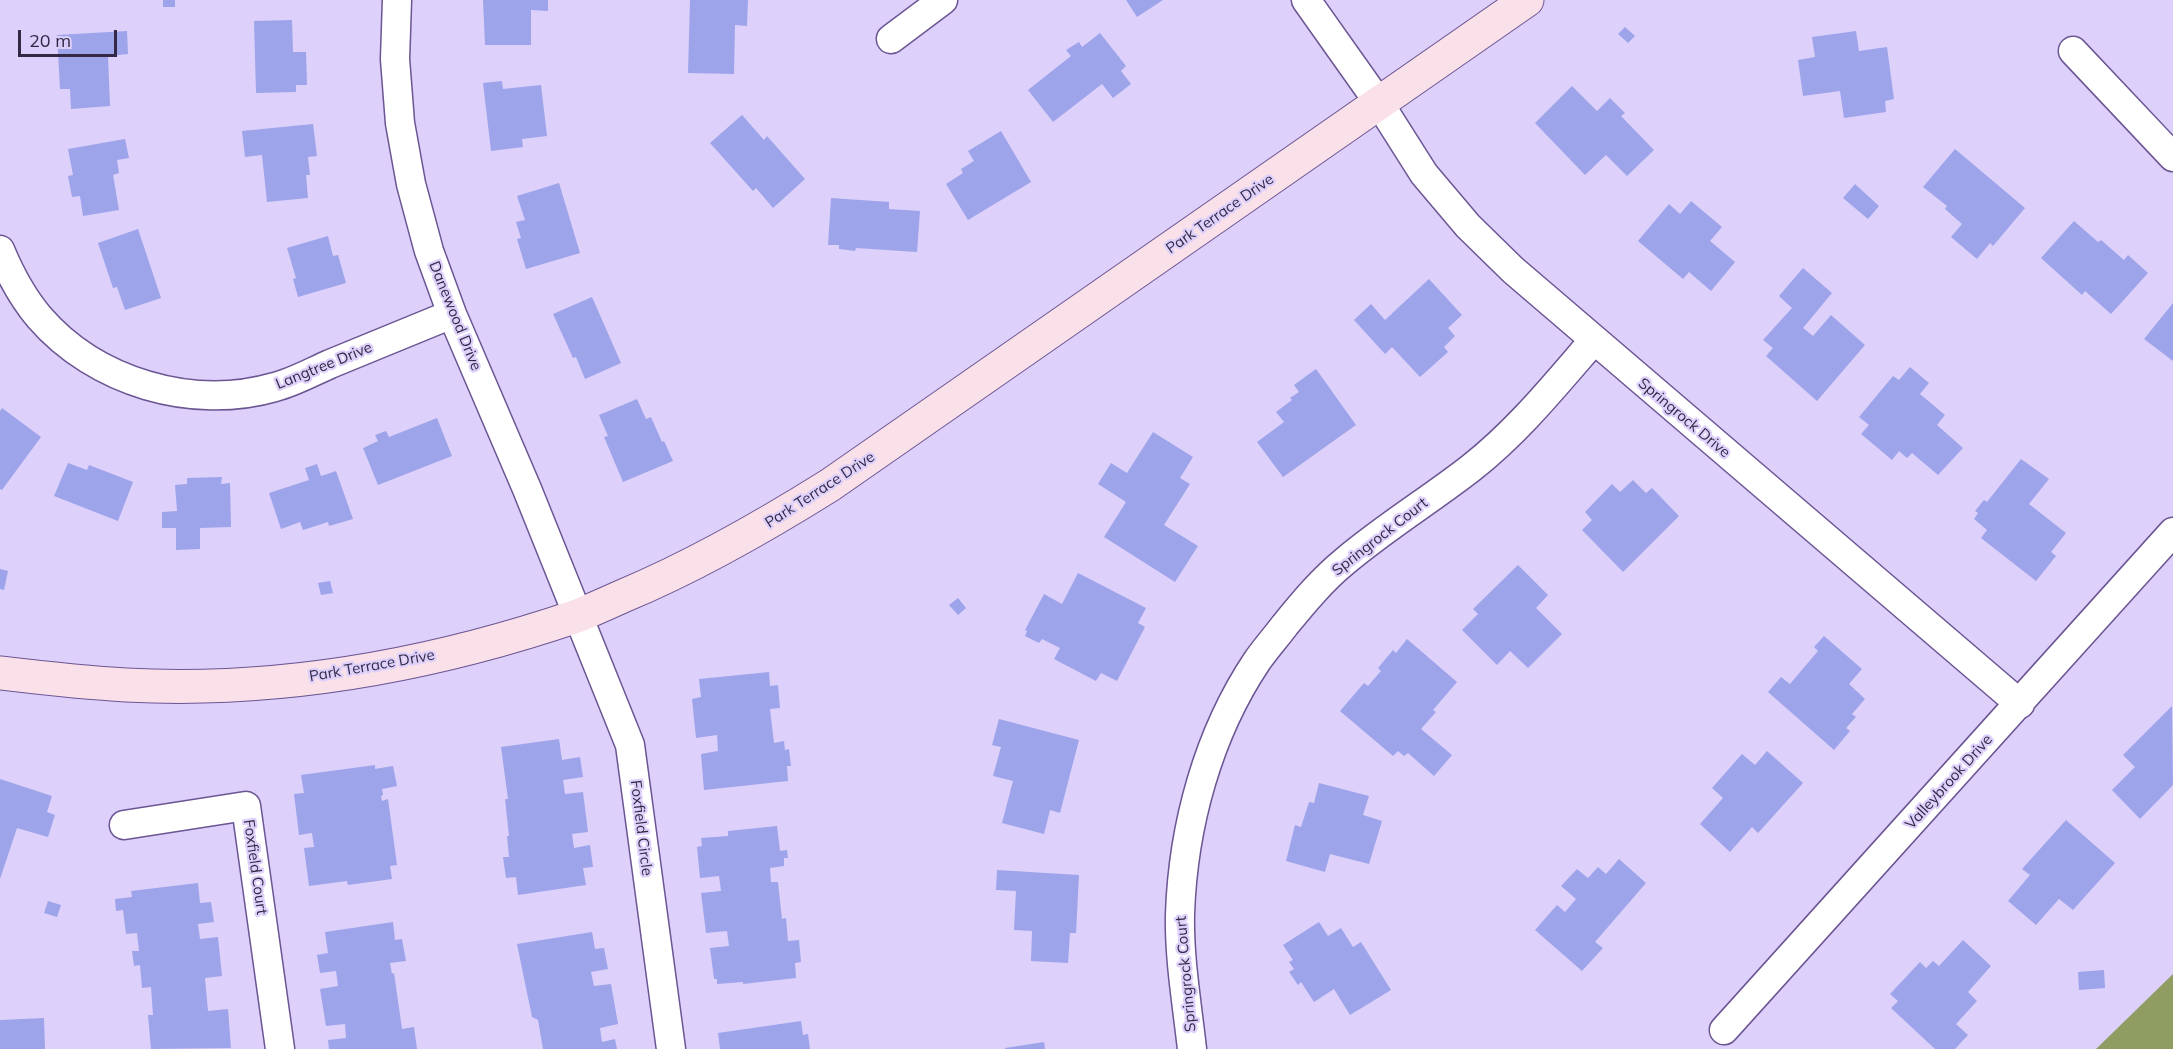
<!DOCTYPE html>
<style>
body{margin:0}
#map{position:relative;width:2173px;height:1049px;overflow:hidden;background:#ddd0fb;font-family:Mulish,sans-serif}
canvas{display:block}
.scale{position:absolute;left:18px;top:30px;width:99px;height:27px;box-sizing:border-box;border:3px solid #332945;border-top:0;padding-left:8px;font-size:18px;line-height:21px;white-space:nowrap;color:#332945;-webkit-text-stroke:4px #ddd0fb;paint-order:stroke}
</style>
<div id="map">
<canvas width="2173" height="1049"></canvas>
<div class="scale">20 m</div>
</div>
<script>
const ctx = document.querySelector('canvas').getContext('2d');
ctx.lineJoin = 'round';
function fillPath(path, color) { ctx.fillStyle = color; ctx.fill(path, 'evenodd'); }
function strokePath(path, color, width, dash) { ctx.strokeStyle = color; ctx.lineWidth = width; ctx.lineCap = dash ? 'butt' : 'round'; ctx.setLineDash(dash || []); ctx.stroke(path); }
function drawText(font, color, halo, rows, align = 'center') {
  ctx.font = font + ' Mulish,sans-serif'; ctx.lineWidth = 4.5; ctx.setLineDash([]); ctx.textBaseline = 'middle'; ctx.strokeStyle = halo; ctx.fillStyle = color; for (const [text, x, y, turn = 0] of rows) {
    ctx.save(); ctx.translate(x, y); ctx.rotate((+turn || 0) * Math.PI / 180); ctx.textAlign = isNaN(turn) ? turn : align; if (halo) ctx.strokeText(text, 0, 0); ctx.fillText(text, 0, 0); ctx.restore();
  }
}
fillPath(new Path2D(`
 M2173 974V1049H2096Z`), '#8f9c62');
fillPath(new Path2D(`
 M163 0H175V7H163Z
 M483 0H548V11L531 10V45H485Z
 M690 0H748L747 26 735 25 734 74 688 73Z
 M1126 0H1163L1137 17Z
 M292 20 293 52H306L307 85H296V92L256 93 254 21Z
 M1625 27 1635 36 1628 43 1618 34Z
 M127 31 128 54 108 56 110 106 71 109 70 89H60L57 35Z
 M1856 31 1859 51 1887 47 1894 99 1885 101 1886 112 1844 118 1840 91 1803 96 1798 60 1815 57 1812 37Z
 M1100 33 1126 66 1121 71 1131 84 1113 98 1102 84 1053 122 1028 90 1071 56 1066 50 1079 42 1082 47Z
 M502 81 503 89 541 85 547 136 522 139 523 147 491 151 483 83Z
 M1572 86 1597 111 1610 98 1625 113 1621 116 1654 150 1627 176 1606 155 1585 175 1535 123Z
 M742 115 764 140 767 136 805 179 773 208 756 188 753 191 710 143Z
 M313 124 317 156 308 157 310 175H306L308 198 267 202 262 155 245 157 242 131Z
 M1001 131 1031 182 968 220 946 184 963 173 961 169 974 161 968 151Z
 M125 139 129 158 117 160 119 173 113 175 119 210 83 216 80 196 72 197 68 176 73 175 68 149Z
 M1955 149 2025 208 1993 246 1990 243 1977 259 1951 237 1962 224 1945 209 1947 206 1923 187Z
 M559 183 580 253 526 269 517 239 521 238 516 222 525 220 517 196Z
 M1855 184 1879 206 1868 219 1843 198Z
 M831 198 889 202V209L920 211 917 252 856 248 855 251 839 249V245H828Z
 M1691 201 1722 227 1710 241 1735 262 1711 291 1689 272 1683 279 1638 241 1669 204 1680 214Z
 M2074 221 2098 242 2101 240 2124 260 2128 255 2148 273 2111 314 2085 291 2082 295 2041 258Z
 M138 229 161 298 125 310 117 287 113 288 98 243Z
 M328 236 333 256 338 255 346 283 298 297 293 279 296 278 287 248Z
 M1803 268 1832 293 1803 328 1813 336 1831 315 1865 345 1817 401 1766 356 1773 348 1763 340 1792 308 1779 296Z
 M1429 279 1462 315 1448 328 1455 336 1444 347 1448 352 1420 377 1392 347 1385 354 1354 320 1371 304 1385 320Z
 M592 297 621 363 585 379 576 357 573 358 553 314Z
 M2173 303V361L2144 339Z
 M1910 367 1929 383 1920 394 1945 415 1937 425 1963 448 1938 475 1912 453 1907 458 1899 451 1892 460 1861 434 1869 425 1859 417 1893 376 1899 380Z
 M1316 369 1356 425 1283 477 1257 442 1284 422 1276 412 1292 400 1290 398 1299 392 1294 385Z
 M637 399 646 419 651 417 662 442 664 441 673 461 623 482 604 437 608 436 599 415Z
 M2 408 41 437 2 490 0 489V411Z
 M437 418 452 456 378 485 363 448 378 441 375 435 386 431 389 437Z
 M1153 432 1193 457 1180 478 1190 484 1164 525 1198 546 1175 582 1104 537 1126 502 1098 484 1111 463 1127 473Z
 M2021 459 2049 479 2029 504 2066 533 2051 552 2056 556 2036 581 1981 538 1987 530 1974 519 1978 513 1975 511 1984 500 1987 502Z
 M68 463 87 470 89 465 133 482 118 521 54 496Z
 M317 464 321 476 336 471 353 519 329 526 328 522 303 530 300 522 281 529 269 493 309 480 305 468Z
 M222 477 221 484 230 483 231 527 200 528V549L176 550V528H162V512L177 511 175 485 187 484V478Z
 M1633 480 1646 493 1652 488 1679 516 1623 572 1582 530 1592 520 1585 512 1612 484 1620 492Z
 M1518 565 1548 595 1536 608 1562 634 1528 668 1510 651 1497 665 1462 630 1478 614 1473 609Z
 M0 569 8 571 4 590 0 589Z
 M1078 573 1146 608 1138 623 1145 627 1117 681 1101 673 1096 681 1054 659 1060 648 1042 639 1039 643 1025 636 1027 631 1025 630 1044 594 1062 604Z
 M330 581 333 593 321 595 318 583Z
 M958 598 966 608 958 615 949 605Z
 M1824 636 1862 669 1849 684 1865 699 1852 714 1856 717 1846 728 1850 731 1834 750 1768 692 1781 677 1790 684 1818 651 1814 647Z
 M1407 639 1457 682 1433 710 1436 712 1421 729 1452 755 1434 776 1408 753 1404 756 1398 751 1393 756 1340 711 1364 683 1368 686 1381 671 1378 668 1393 650 1396 653Z
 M769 672 770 686 778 685 780 708 770 709 774 743 784 741 785 750 789 749 791 766H787L788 781 704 790 701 754 718 751 717 735 696 738 692 699 701 697 699 679Z
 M2172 706 2173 785 2140 819 2112 790 2135 767 2123 755Z
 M999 719 1079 740 1060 813 1050 810 1044 834 1002 823 1013 781 993 776 1001 747 992 745Z
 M559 739 562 760 580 757 583 777 563 780 565 794 583 792 588 832 572 834 574 848 590 845 593 867 583 868 586 885 518 895 516 877 506 878 503 857H509L507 836H509L505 799H508L501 747Z
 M1767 751 1803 783 1758 833 1752 827 1730 852 1700 824 1723 798 1712 788 1742 754 1755 765Z
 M375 765V769L393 766 397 786 382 789 383 795 381 796 382 801 388 799 397 865 390 866 392 879 348 885 347 881 309 886 304 848 314 847 312 833 299 835 294 794 304 793 301 775Z
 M0 779 52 796 47 812 55 815 48 837 17 828 0 879Z
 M1319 783 1369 796 1363 815 1382 821 1369 864 1330 854 1325 872 1286 861 1295 825 1301 827 1309 802 1314 803Z
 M2066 820 2115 863 2073 910 2059 899 2036 925 2008 901 2030 875 2022 869Z
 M777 826 780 851 787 850 788 858H784V866L770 868 771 882H778L782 919 786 918 788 941 799 940 801 962 795 963 796 978 743 984V982L717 984V979H714L710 948 729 946 727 931 706 933 701 893 721 891 719 876 700 878 697 847 702 846 701 838 728 836V831Z
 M1619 859 1646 883 1595 942 1603 948 1582 971 1535 930 1557 905 1565 912 1576 899 1561 886 1577 869 1588 878 1598 867 1606 874Z
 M997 870 1079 875 1076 933H1070L1068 963 1031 961 1032 931 1014 930 1016 891 996 890Z
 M198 883 200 903 211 902 214 922 198 924 200 939 218 937 222 976 205 978 208 1011 228 1009 231 1048 151 1049 148 1015H153L151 987 142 988 140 965 134 966 132 951H139L137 933 126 934 123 910 116 911 115 899 132 897 131 891Z
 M48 901 61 905 57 917 44 913Z
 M393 922 395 940 402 939 406 961 390 963 392 974 394 973 402 1029 414 1027 417 1049H329L328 1040 346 1038 345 1024 326 1026 320 989 338 986 336 971 320 973 317 955 328 953 325 932Z
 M1319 922 1328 936 1341 928 1353 947 1361 942 1391 990 1350 1015 1334 989 1314 1002 1301 982 1298 985 1289 972 1294 969 1289 962 1293 960 1283 945Z
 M592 932 595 949 604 948 608 969 591 972 594 986 611 984 618 1024 600 1028 602 1042 615 1039 617 1049H543L538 1020 532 1017 517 944Z
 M1963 940 1991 966 1968 992 1977 1001 1956 1024 1968 1035 1955 1049H1935L1891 1008 1898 1001 1890 994 1920 962 1926 968 1933 961 1939 966Z
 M2104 970 2105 988 2079 990 2078 972Z
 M44 1018 45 1049H0V1020Z
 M801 1021 803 1035 808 1034 810 1049H720L718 1033Z
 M1044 1042 1045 1049H1005V1048Z`), '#9da4e9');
const street = new Path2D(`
 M397 0 395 59 400 123 411 184 429 251 452 314 527 489 630 745 671 1049
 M1306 0 1379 103 1424 174 1468 226 1513 270 2020 704
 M891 39 943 0
 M2073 51 2173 157
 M0 250C10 274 22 297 39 317 95 382 192 411 275 387 294 382 312 372 330 364 370 348 411 331 452 314
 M124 825 246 806 280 1049
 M1724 1030 2173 532
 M1192 1049C1187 1004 1179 958 1180 914 1183 826 1208 734 1257 661 1266 648 1276 637 1285 625 1303 603 1322 580 1344 562 1384 528 1430 500 1471 468 1518 431 1555 385 1594 340`);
const secondary = new Path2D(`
 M0 673C42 678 84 683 126 685 278 693 433 665 577 616 592 610 607 603 623 596 695 566 763 527 830 485L1527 0`);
strokePath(street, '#6b5593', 31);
strokePath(secondary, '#6b5593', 35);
strokePath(street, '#fff', 28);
strokePath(secondary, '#fae1e9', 33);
drawText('15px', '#332945', '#ddd0fb', [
 ["Park Terrace Drive",1220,214,-35],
 ["Danewood Drive",455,316,68],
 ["Langtree Drive",324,366,-22],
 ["Springrock Drive",1684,418,40],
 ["Park Terrace Drive",820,490,-33],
 ["Springrock Court",1380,537,-38],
 ["Park Terrace Drive",372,666,-10],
 ["Valleybrook Drive",1949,782,-48],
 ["Foxfield Circle",641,828,83],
 ["Foxfield Court",255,867,82],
 ["Springrock Court",1186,974,-95]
]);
</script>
